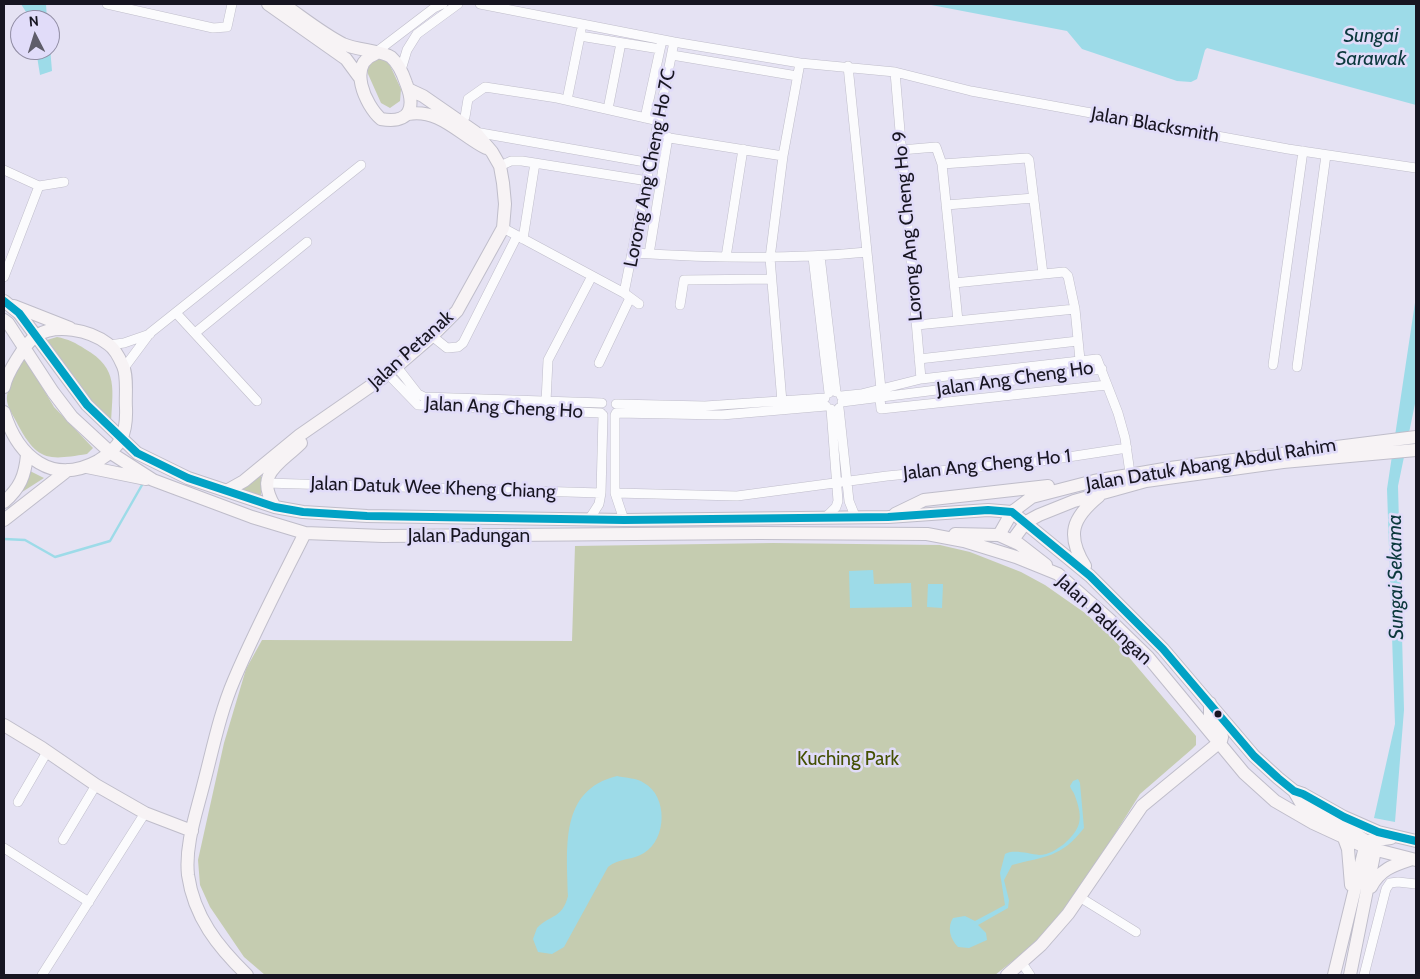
<!DOCTYPE html>
<style>
body{margin:0}
#map{position:relative;width:1420px;height:979px;overflow:hidden;background:#e5e2f3;font-family:Cabin,sans-serif}
canvas{display:block}
.frame{position:absolute;inset:0;border:5px solid #171521;pointer-events:none}
.north{position:absolute;left:10px;top:10px;width:50px;height:50px;box-sizing:border-box;background:#e1dcf9;border:1px solid #908ca3;border-radius:50%;rotate:355deg;font-size:14px;font-weight:700;line-height:20px;text-align:center;color:#171521}
.north::after{content:'';display:block;margin:auto;width:18px;height:22px;background:#5f5d6a;clip-path:polygon(50% 0,100% 100%,50% 72%,0 100%)}
</style>
<div id="map">
<canvas width="1420" height="979"></canvas>
<div class="frame"></div>
<div class="north">N</div>
</div>
<script>
const ctx = document.querySelector('canvas').getContext('2d');
ctx.lineJoin = 'round';
function fillPath(path, color) { ctx.fillStyle = color; ctx.fill(path, 'evenodd'); }
function strokePath(path, color, width, dash) { ctx.strokeStyle = color; ctx.lineWidth = width; ctx.lineCap = dash ? 'butt' : 'round'; ctx.setLineDash(dash || []); ctx.stroke(path); }
function drawText(font, color, halo, rows, align = 'center') {
  ctx.font = font + ' Cabin,sans-serif'; ctx.lineWidth = 5; ctx.setLineDash([]); ctx.textBaseline = 'middle'; ctx.strokeStyle = halo; ctx.fillStyle = color; for (const [text, x, y, turn = 0] of rows) {
    ctx.save(); ctx.translate(x, y); ctx.rotate((+turn || 0) * Math.PI / 180); ctx.textAlign = isNaN(turn) ? turn : align; if (halo) ctx.strokeText(text, 0, 0); ctx.fillText(text, 0, 0); ctx.restore();
  }
}
fillPath(new Path2D(`
 M375 57 388 61 401 89 400 101 390 108 381 103 368 74 367 70Z
 M57 337C68 339 76 343 85 349 120 369 112 390 111 426L62 368 47 340Z
 M25 358 54 407 93 448 87 454C49 460 38 462 18 425 15 418 8 409 7 401 6 386 18 370 25 358Z
 M261 469V496L238 489Z
 M28 470 44 478 19 494Z
 M773 543 940 545 970 552 1021 572 1045 585 1085 613 1110 635 1196 736V745L1192 749 1140 794 1072 902 1037 942 995 975H265L244 957 210 907 200 885 198 860 224 743 246 669 262 640 572 641 575 546Z`), '#c5ccb0');
fillPath(new Path2D(`
 M21 4H46L47 20H31Z
 M926 4H1416V105L1207 48 1205 50 1197 79 1191 82 1177 81 1082 49 1067 31Z
 M50 47 52 71 40 75 36 50H50Z
 M1416 296V399L1398 486 1404 710 1395 822 1374 818 1395 724 1387 489Z
 M873 570 874 584 911 583 912 607 850 608 849 571Z
 M928 584H943L942 608 927 607Z
 M617 776C626 778 637 778 644 783 668 796 667 839 644 853 633 860 619 858 608 867L564 947 552 954 538 952 533 939 537 928C551 914 562 919 568 896 567 848 559 790 617 776Z
 M1078 779 1080 783 1084 828C1061 858 1045 856 1012 865L1004 880 1009 900 1008 908 978 925 986 933 987 940 969 948 958 947C950 939 947 927 953 918L965 916 975 921 1005 905 1000 873 1005 854C1013 849 1030 854 1039 855 1049 855 1057 849 1064 844 1082 828 1083 818 1075 796 1074 792 1071 790 1070 786L1073 781Z`), '#9ddbe8');
strokePath(new Path2D(`
 M4 539 25 540 55 557 110 541 142 485`), '#9ddbe8', 2.5);
const street = new Path2D(`
 M107 4 213 28 227 27 232 4
 M480 4 674 42 800 63 895 72 971 91 1288 149 1416 168
 M580 36 660 49
 M375 53 434 8 443 4
 M672 55 797 76
 M848 66 881 389
 M401 70 407 50 417 34 458 4
 M895 72 921 379
 M567 100 581 31
 M608 109 621 43
 M645 118 661 45
 M461 122 465 117 468 99 485 87 557 98 659 121
 M475 132 651 163
 M657 136 783 156
 M901 150 936 147 942 164 958 321
 M942 164 1027 158 1029 160 1043 274
 M500 166 511 161H522L648 181
 M4 170 39 186 64 182
 M946 205 1034 198
 M503 228 624 293 639 304
 M523 239 535 163
 M633 253C711 258 788 260 867 252
 M649 254 668 137
 M820 256 836 392
 M726 257 743 149
 M813 257 829 393
 M4 277 39 186
 M954 283 1064 272 1068 276 1075 309 1080 360
 M624 293 674 42
 M680 305 684 280 771 279
 M177 314 257 401
 M917 325 1075 309
 M195 333 307 242
 M432 336 447 348 458 347 463 343 517 236
 M109 345 124 343 150 334
 M919 359 1078 341
 M599 363 630 298
 M1273 365 1303 151
 M397 367 418 394 424 397 602 403
 M1297 367 1326 155
 M124 368 150 333 361 165
 M388 374 418 405 601 413
 M841 396 861 394 921 379 1097 359 1118 413 1125 438 1130 473
 M880 398 881 409 1107 385
 M546 402 548 360 592 276
 M782 402 770 258 783 156 800 63
 M842 402 1102 369
 M616 404 705 406 825 398
 M839 408 849 501 855 516
 M616 413 722 415 826 406
 M615 415V493L624 520
 M266 483 601 493
 M615 493 737 496 887 476 1042 461 1127 448
 M590 518 599 504 601 493 603 415
 M825 518 836 507 838 501 831 409
 M18 802 47 752
 M63 840 96 785
 M4 848 89 902
 M1081 898 1136 932
 M1022 963 1030 975
 M42 975 145 813
 M1364 975 1386 889 1390 883 1398 882 1416 884`);
const secondary = new Path2D(`
 M268 4 346 59 360 78
 M283 4C302 17 323 34 343 44 356 50 383 51 391 57 399 64 403 74 406 83 416 108 410 124 381 119 365 105 347 64 375 54
 M408 114C439 108 460 135 486 148
 M4 301 19 313 87 405 137 453 188 478 275 507 303 512 367 516 624 520 888 517 988 510 1012 512 1090 576 1163 649 1254 756 1278 778 1294 791 1303 794 1344 817 1378 832 1416 841
 M14 306 70 328
 M4 320 8 323 53 392 72 417 111 453 153 480 252 517 305 533 383 536 759 533 927 534 964 541 1016 557 1058 574 1110 620 1148 657 1244 773 1275 801 1313 823 1365 847 1416 860
 M4 387C6 375 25 343 36 336 56 323 90 330 108 344 114 348 120 359 123 366 128 377 125 396 126 408 127 434 121 447 98 461 52 486 18 457 4 412
 M87 467 146 479
 M228 490 244 481 300 435 388 374 432 336 457 311 503 228 505 204 503 183 500 166 492 152 475 132 423 96 408 89
 M4 502C20 488 25 476 27 455
 M275 507C254 473 279 465 301 443
 M895 514 924 500 1048 486
 M4 520 68 470
 M955 534 999 535 1019 544 1046 565
 M999 535 1012 512 1032 497 1094 481 1170 468 1416 437
 M1012 541 1026 522 1039 515 1074 501 1146 481 1283 462 1416 450
 M1085 566C1066 535 1072 518 1099 496
 M4 725 42 748 96 785 145 813 192 831
 M1294 791 1301 803 1373 845
 M1344 838 1348 849 1351 885
 M1371 887C1380 869 1394 865 1412 859
 M247 975C218 947 194 917 188 875 185 847 195 817 202 790 212 753 219 715 234 680 255 630 281 581 305 533
 M1007 975 1041 945 1068 914 1142 806 1221 741 1222 737 1210 722V703
 M1334 975 1365 847 1369 841 1391 838
 M1350 975 1375 850`);
strokePath(street, '#bfbdca', 10);
strokePath(secondary, '#bfbdca', 14);
strokePath(street, '#fbfbfd', 9);
strokePath(secondary, '#f7f3f5', 12);
strokePath(new Path2D(`
 M4 301 19 313 87 405 137 453 188 478 275 507 303 512 367 516 624 520 888 517 988 510 1012 512 1090 576 1163 649 1254 756 1278 778 1294 791 1303 794 1344 817 1378 832 1416 841`), '#01a2c5', 8);
for (const [x, y, r, color] of [
 [1218,714,4.5,"#171521"]
]) { const dot = new Path2D(); dot.arc(x, y, r, 0, 2 * Math.PI); ctx.fillStyle = color; ctx.fill(dot); strokePath(dot, '#e1dcf9', 2); }
drawText('19px', '#171521', '#e1dcf9', [
 ["Jalan Blacksmith",1155,125,10],
 ["Lorong Ang Cheng Ho 7C",650,168,-79],
 ["Lorong Ang Cheng Ho 9",908,226,-95],
 ["Jalan Petanak",411,350,-42],
 ["Jalan Ang Cheng Ho",1015,379,-8],
 ["Jalan Ang Cheng Ho",504,408,3],
 ["Jalan Ang Cheng Ho 1",987,465,-6],
 ["Jalan Datuk Abang Abdul Rahim",1211,465,-9],
 ["Jalan Datuk Wee Kheng Chiang",433,488,2],
 ["Jalan Padungan",469,536],
 ["Jalan Padungan",1104,620,43]
]);
drawText('19px', '#445003', '#e1dcf9', [
 ["Kuching Park",848,759]
]);
drawText('italic 20px', '#0c383d', '#e1dcf9', [
 ["Sungai",1371,36],
 ["Sarawak",1371,59],
 ["Sungai Sekama",1396,577,-91]
]);
</script>
